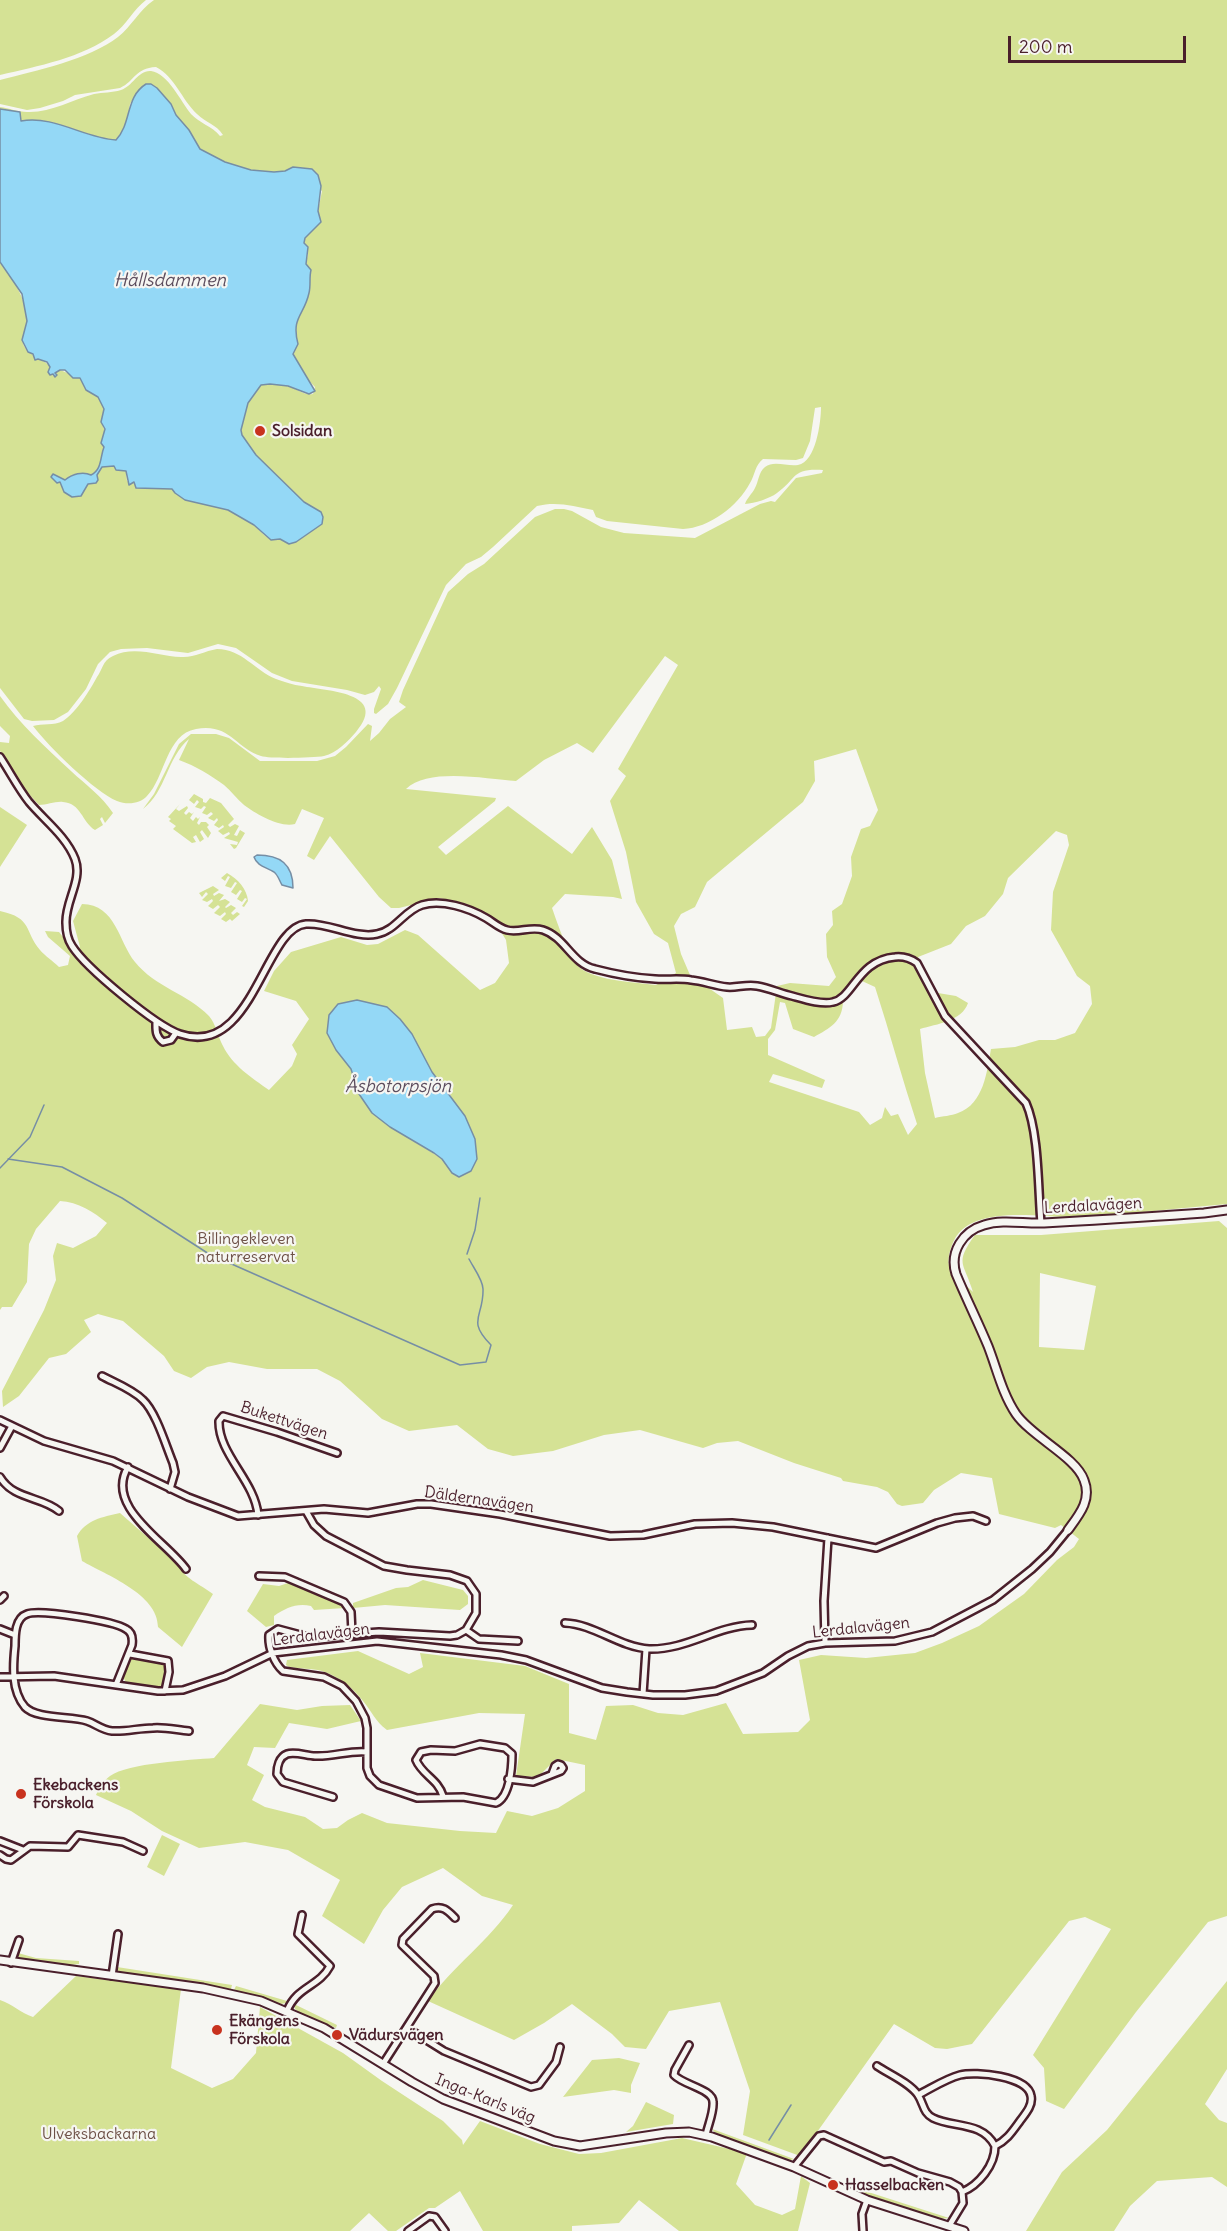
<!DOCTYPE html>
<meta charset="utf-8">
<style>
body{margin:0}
#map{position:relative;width:1227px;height:2231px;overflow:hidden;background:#f6f6f2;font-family:Delius,sans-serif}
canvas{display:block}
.scale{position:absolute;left:1008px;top:36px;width:178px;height:27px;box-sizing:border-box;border:3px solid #4a1f2b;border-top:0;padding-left:8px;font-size:18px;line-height:21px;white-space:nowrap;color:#4a1f2b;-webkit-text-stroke:4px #f6f6f2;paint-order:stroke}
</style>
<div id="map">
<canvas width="1227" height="2231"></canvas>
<div class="scale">200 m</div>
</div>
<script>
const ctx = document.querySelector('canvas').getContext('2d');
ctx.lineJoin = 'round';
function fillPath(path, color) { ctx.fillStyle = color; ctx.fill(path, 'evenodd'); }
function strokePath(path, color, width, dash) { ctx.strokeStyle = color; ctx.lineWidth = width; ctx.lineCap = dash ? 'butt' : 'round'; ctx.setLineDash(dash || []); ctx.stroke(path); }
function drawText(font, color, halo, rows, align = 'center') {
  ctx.font = font + ' Delius,sans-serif'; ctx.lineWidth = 4.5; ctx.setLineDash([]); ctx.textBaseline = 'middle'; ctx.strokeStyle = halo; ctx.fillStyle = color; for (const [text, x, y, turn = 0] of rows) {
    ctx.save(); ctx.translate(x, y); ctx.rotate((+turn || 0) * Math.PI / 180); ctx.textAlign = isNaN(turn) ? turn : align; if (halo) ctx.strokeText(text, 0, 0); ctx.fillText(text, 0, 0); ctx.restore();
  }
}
fillPath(new Path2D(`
 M0 0H146C134 9 126 25 114 34 82 58 38 66 0 75Z
 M154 0H1227V1204C1177 1208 1127 1215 1076 1217 1040 1218 967 1202 952 1245 942 1272 955 1274 973 1292 964 1262 954 1264 975 1235H1041L1219 1221 1227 1228V1916L1208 1922 1136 2012 1064 2109 1046 2101 1044 2068 1033 2055 1111 1929 1085 1917 1069 1921 972 2044 947 2049 935 2048 894 2024 800 2156 743 2135 750 2091 720 2002 669 2011 646 2049 625 2047 612 2034 572 2004 544 2023 514 2040 428 2001C453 1966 489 1941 513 1905L482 1896 443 1868 402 1887 383 1910 364 1944 322 1916 340 1880 288 1850 245 1842 199 1848 162 1831 131 1811 96 1795C100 1787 103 1781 110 1776 128 1763 190 1760 214 1758L260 1704 297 1710 322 1706 350 1705 361 1721 327 1729 289 1723 275 1748 254 1747 247 1765 264 1775 252 1800 265 1807 305 1817 323 1829 337 1828 348 1820 362 1813 387 1823 460 1831 496 1833 507 1811 532 1816 558 1808 585 1791V1765L556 1759 538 1777 516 1776 525 1714 479 1713 387 1730C374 1720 373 1713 363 1701 353 1688 338 1676 322 1671 311 1668 299 1669 289 1667L286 1665 287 1660 358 1651 409 1674 423 1667 420 1653 525 1666 569 1684V1733L596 1740 606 1706 633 1705 658 1713 683 1715 726 1703 743 1734 798 1732 810 1720 799 1660 821 1655 866 1658 915 1653 942 1643 979 1626 1024 1594 1057 1560 1074 1547 1079 1539 1061 1525 1055 1528 999 1514 992 1478 961 1473 934 1490 923 1503 902 1506 897 1504 888 1492 877 1487 843 1481 841 1478 794 1463 738 1441 717 1443 703 1448 640 1430 604 1435 553 1451 513 1456 488 1449 457 1425 409 1431 382 1419 340 1381 317 1369H267L229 1362 207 1367 191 1378 174 1371 164 1356 123 1321 98 1314 84 1320 91 1332 66 1354 49 1358 19 1396 3 1407 2 1391 44 1310 56 1280 53 1256 57 1243 73 1248 96 1236 107 1223C94 1212 78 1202 60 1201L36 1229 29 1244 27 1282 12 1307H2L0 1310V911C33 918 24 931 40 950 45 956 53 961 59 967L68 965 70 956 48 937 45 931 59 932 75 952 80 947 73 921 82 904C116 904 119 943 135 962 155 987 188 994 209 1016 216 1024 218 1037 223 1046 232 1065 252 1078 269 1090L292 1066 297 1054 292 1045 309 1019 296 1001 264 991 274 971 291 952 341 937 367 945 378 944 405 930 418 935 480 990 495 983 509 963 506 940 492 917 467 904 439 898 399 908H391L379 897 330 836 314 860 307 856 324 818 302 809 295 824C280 828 256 814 244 805 237 799 231 791 224 785 210 775 196 766 179 760L189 739C167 757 166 792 143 809L154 794 179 744 191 734H216L229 738 260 761H317L335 756 346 747 368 724 372 726 370 741 379 733 390 719 406 707 399 702 403 690 448 592 468 574 484 564 535 517 555 509H564L572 511 601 527 624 533 695 538 760 504 771 501 775 502 796 478 822 473 823 470C791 468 797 479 777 493 769 499 755 503 745 504 747 498 752 494 755 488 759 481 758 473 765 467 774 460 788 467 798 465 816 462 821 422 821 407L815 408 810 441 803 458 796 460 763 459C755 465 755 475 750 483 738 506 709 528 683 529L607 521 596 517 593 510C574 506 556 501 537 506L493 547 481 557 466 564 446 585 397 688 388 704 376 714 374 713V709L381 689 379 686 374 692 365 695 347 690 292 681 272 673 236 648 218 644 188 653 147 648 121 649 110 652 98 664 86 689 68 712 54 720 32 721 24 719 0 688V262C13 280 26 297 27 320 27 327 21 336 23 343 26 355 43 358 51 367L50 373 55 377 57 370H60L80 378 86 390 98 397 104 409 101 422 105 431 102 444 104 447 100 465 93 475 74 474 65 480 53 474 60 481 64 492 72 497 88 484 96 483 98 480 97 475 102 467 114 466 126 471 127 481 136 484 137 488 172 489C183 505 210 502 228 509 237 513 246 519 253 524 259 529 264 536 271 540L302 538 322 524 321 512 304 502 256 455 242 435 241 430 248 403 261 385C272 383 285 384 295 389 302 392 305 395 313 394L315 387 307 379 292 355 298 344C296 336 294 327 296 319 301 304 313 295 309 277L310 273 306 264 308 253 304 243 305 238 321 222 318 211 322 191 293 167 285 171 274 172 251 170 225 162 200 149 189 130 176 115 171 104 157 88H140L130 104 127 124 116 140C84 138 54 115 21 121L20 112 0 109V107C9 108 18 112 27 112 51 113 71 100 94 94 103 92 112 93 121 90 133 86 138 70 151 71 168 73 181 102 191 114 199 123 212 126 220 136L223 135C216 124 206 123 197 114 182 100 175 77 156 67 135 68 135 81 120 88L75 95 63 101 40 108 27 110 0 104V80C35 71 90 59 118 37 132 26 139 10 154 0ZM665 656 678 665 618 769 626 776 610 801 626 852 636 902 654 934 668 943 676 973 656 985C635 982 590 981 576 964 569 957 556 919 552 908L565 894 613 897 622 899 612 860 592 827 572 854 508 806 446 855 438 847 495 801 496 798 406 789C428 767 487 779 516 781L544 760 577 743 593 753ZM856 749 878 810 870 826 861 829 851 857 852 876 842 904 832 911 833 925 826 934 827 957 836 977 829 986 790 983 777 986 771 1028 765 1036 756 1037 752 1027 727 1030 723 998 690 975 681 954 674 926 681 914 695 907 707 882 803 802 815 781 814 761ZM1056 831 1067 835 1069 845 1053 892 1051 930 1077 976 1090 986 1092 1004 1075 1033 1055 1040H1039L1015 1047 991 1049C987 1071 984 1104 958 1113 951 1116 943 1116 935 1118L925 1073 920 1029C937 1024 962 1021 968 1003L956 996 938 993 918 957 951 944 966 926 985 916 1003 894 1008 878ZM862 981 875 987C890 1033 902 1079 917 1124L908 1135 898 1114 891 1116 885 1107 882 1118 870 1125 859 1112 769 1082 773 1074 822 1088 825 1080 768 1055V1039L775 1030 780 1002 785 1003 793 1029 814 1037C830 1028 842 1022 843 1002ZM383 1007H387L400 1019 422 1052 425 1063 451 1096 452 1173 442 1159 433 1153 390 1127 359 1094 351 1069ZM1040 1273 1096 1286 1084 1350 1039 1347Z
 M217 649C242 649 254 670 276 679 285 682 293 685 302 686 326 691 390 692 356 732 348 741 337 753 324 756 313 758 270 759 261 756 235 748 230 723 196 729 166 734 165 778 147 796 140 804 127 805 117 801 95 792 48 746 33 726 42 723 54 726 63 721 76 713 90 690 97 677 103 669 102 661 113 656 134 645 159 656 181 657 194 658 204 651 217 649Z
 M0 696C20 724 45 747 71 771 86 785 102 796 113 813L105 823 102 817 100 819 103 825 95 830C82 822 81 803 63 802 56 801 47 805 39 805L27 792 0 751V742L9 743 10 736 0 726Z
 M194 794 203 799V802L206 803 210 798 221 803 234 819 228 825 230 827 235 824 239 826 234 835 237 836 240 830 245 833 236 848 234 849 230 844 237 845 238 842 224 838 230 834 229 832 223 835 218 831 224 827 223 825 219 828 214 825 218 820 217 818 214 821 208 818 213 814 211 812 207 815 202 813 206 807 204 806 201 809 195 807 199 802 197 800 194 804 189 800Z
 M180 804 176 809 179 811 187 806 188 808 184 813 186 815 189 812 192 814 194 812 190 818 193 821 196 817 198 819 200 817 197 823 199 825 201 822H206L209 825 207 827 211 833 208 838 202 830 200 832 204 839 200 842 196 835 193 837 196 842 192 843 173 829 176 826 169 821 171 819 168 817Z
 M0 807 27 825 0 867Z
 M227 873C238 879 247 889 248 901L244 907 242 906 247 899 245 898 242 902 237 899 242 891 240 890 236 895 231 892 237 883 235 882 231 888 225 886 230 877 228 876 225 881 221 878Z
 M213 886 219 890 213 894 214 896 219 893 224 895 219 901 225 899 230 902 225 907 226 908 231 905 236 908 231 913 233 915 237 912 240 914 232 921 230 919 226 922 221 919 226 914 225 912 220 916 214 913 220 907 218 905 213 909 208 906 213 901 212 899 207 902 202 900 208 894 206 892 202 897 199 893Z
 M120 1513 177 1563C183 1578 200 1584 213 1594L182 1647 158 1627C158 1594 106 1575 82 1561L77 1536C86 1520 102 1517 120 1513Z
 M423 1580 463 1590 468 1596V1604L460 1610 385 1605 353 1608V1603L396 1588 408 1587Z
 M291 1582 341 1603 345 1608 314 1610 311 1606C296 1603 286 1608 274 1616V1625L266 1627 247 1611 263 1584 279 1586Z
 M132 1657 165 1662 167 1665 164 1687 126 1683 123 1676Z
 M162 1835 180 1844 164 1876 147 1867Z
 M18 1953 36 1958 79 1961V1964L60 1966 19 1960Z
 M117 1967 232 1985 231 1989 121 1973 118 1971Z
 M76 1976 181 1989 171 2068 212 2088 233 2079 256 2053 260 2007 343 2053 382 2081 443 2121 462 2140 463 2145 480 2121 540 2144 579 2154 601 2153 682 2138 747 2153 736 2184 755 2205 782 2215 795 2209 801 2176 810 2183 798 2231H679L639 2200 619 2223 572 2226V2231H483L460 2191 435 2208H429L396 2231H388L369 2213 350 2231H0V2000C12 2004 21 2013 33 2017Z
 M1227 1981V2069L1205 2104 1219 2120 1227 2123V2187L1212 2177 1157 2181 1130 2206 1114 2231H1026L1062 2172 1107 2130Z
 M236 1986 287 2001 286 2003 281 2004 234 1990Z
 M294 2004 337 2025 336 2028 299 2012 295 2009Z
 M619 2058 640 2063 631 2085V2093L614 2090 563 2097 592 2060Z
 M646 2102 674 2115 673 2124 626 2132 633 2126Z
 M712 2129 715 2130 794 2159 787 2161 717 2135Z
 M859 2190H862L949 2218 940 2219 857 2192Z`), '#d5e295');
const water = new Path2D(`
 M146 84H151L157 88 171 104 176 115 189 130 200 149 225 162 251 170 274 172 285 171 293 167 312 169 318 175 321 186 318 211 321 222 305 238 304 243 308 247 306 264 311 270C309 278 311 285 309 293 304 316 291 317 298 344L293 354 315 391 309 394 288 386 270 384 261 385 248 403 241 430 242 435 256 455 304 502 321 512 323 517 322 524 296 542 289 544 280 539 271 540 254 525 228 510 185 500 175 493 172 489 136 488 134 482 129 485 126 471 116 470 114 466 102 467 97 475 98 480 96 483 88 484 81 496 72 497 64 492 60 482 57 483 51 477 53 474 65 480C72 474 83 471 91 475 102 470 100 457 104 447L101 443 105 429 101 422 104 409 98 397 86 390 80 378H73L65 370H60L55 373 57 375 55 377 53 374 50 375 48 372 50 367 47 362 38 359 35 360 33 354 28 352 22 340 27 321 22 294 0 262V109L20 112 21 121C54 115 84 138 116 140 132 123 125 97 146 84Z
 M257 855C280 855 293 864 293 888L282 885C279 880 278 875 274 872 266 867 257 866 254 857Z
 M357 1000 387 1007 400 1019 412 1034 432 1072 465 1116 475 1139 477 1159 471 1171 459 1177 452 1173 442 1159 434 1153 390 1127 372 1113 359 1094 351 1069 336 1050 327 1033 329 1015 338 1004Z`);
fillPath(water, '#94d8f6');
strokePath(water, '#768ea5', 1.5);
strokePath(new Path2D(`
 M8 1159 62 1167 122 1198 209 1254 460 1365 486 1362 491 1345C466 1320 484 1317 483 1289 483 1280 473 1267 469 1259
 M0 1168 30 1137 44 1105
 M467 1254 475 1230 480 1198
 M769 2140 791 2105`), '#768ea5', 1.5);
const minor = new Path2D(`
 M0 757C10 772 18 788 29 802 44 820 66 836 75 859 83 880 65 901 66 923 66 930 68 940 72 946 86 968 156 1026 180 1034 253 1059 264 927 306 924 328 922 355 939 377 934 395 931 405 910 422 905 442 899 469 908 486 918 493 922 499 928 507 930 519 933 531 926 543 930 565 937 572 964 595 969 614 974 636 978 655 979 667 980 679 978 691 980 703 981 715 986 727 987 737 988 746 984 757 986 769 988 780 993 792 996 803 999 821 1005 833 1002 853 998 858 960 895 957 904 956 910 958 917 963L945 1016 1026 1103C1039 1132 1038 1189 1041 1223
 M156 1021C156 1030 155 1036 163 1042L171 1040 176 1033
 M102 1376C115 1383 132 1389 143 1400 156 1412 166 1446 173 1463L175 1472 170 1489
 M0 1420 44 1441 113 1461 188 1497 238 1516 324 1509 368 1513 417 1504H431L500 1514 610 1536 643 1535 695 1524 732 1523 773 1527 876 1548 937 1523 955 1518 973 1516 986 1521
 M0 1448 12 1426
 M128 1467C104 1507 166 1541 186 1569
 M0 1477C14 1500 41 1496 59 1511
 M306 1511 314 1525 326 1536 384 1566 407 1570 450 1575 467 1581 476 1594V1613L466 1630 457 1635 450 1636 379 1632 308 1637 278 1629 269 1635C268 1647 274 1663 283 1671L324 1677 342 1686 356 1701 365 1718 367 1728V1768L370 1776 379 1785 417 1798 463 1797 496 1803C510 1797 512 1767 512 1754L505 1748 480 1744 455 1751 431 1750 421 1752 416 1760C422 1775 438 1779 443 1796
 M258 1515C255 1481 218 1454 219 1421L223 1416 277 1432 337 1453
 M259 1576 285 1577 344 1602 351 1612 352 1633
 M0 1600 4 1596
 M565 1623C594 1624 619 1647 649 1649 687 1650 716 1626 752 1625
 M0 1629 15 1635
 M466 1630 479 1639 518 1641
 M825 1643 824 1601 828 1538
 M130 1654 168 1661 169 1672 165 1691
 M0 1677 54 1676 158 1691 183 1690 225 1676 273 1653 377 1641 501 1655 526 1660 602 1688 627 1692 653 1695H685L716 1691 763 1673 788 1656 808 1646 825 1643 895 1641 932 1632 993 1600 1032 1569 1050 1552 1068 1530
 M116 1685 132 1645C133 1638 132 1632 126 1629 114 1621 40 1609 27 1614 15 1618 15 1635 15 1646 13 1665 11 1691 25 1707 36 1719 71 1716 87 1721 96 1724 102 1730 112 1731 126 1732 139 1728 153 1728 165 1727 177 1730 189 1731
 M643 1694 646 1649
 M508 1779 533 1782 561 1771 563 1768 561 1765 558 1764 555 1766 552 1774
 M333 1797 283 1782 277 1774C277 1767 279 1757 287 1754 295 1751 307 1756 315 1756 333 1757 350 1750 367 1752
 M0 1841 23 1850
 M0 1855 6 1859 11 1860 30 1846 68 1847 78 1835 123 1842 143 1851
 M11 1963 19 1940
 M112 1976 118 1934
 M287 2011C297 1986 319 1987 330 1966L298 1934 302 1915
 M407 2028 444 2051 531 2087 539 2085 556 2062 560 2047
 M689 2045 675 2070 674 2075C683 2085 713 2089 713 2102 714 2112 708 2125 706 2135
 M383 2064 435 1983 434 1976 402 1945 403 1939 432 1909C443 1905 448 1911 455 1918
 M877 2066C889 2074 910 2083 918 2095 924 2104 923 2113 933 2118 953 2128 982 2121 995 2146 995 2165 979 2185 962 2192L963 2203 949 2226
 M918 2095C932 2088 945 2079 960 2075 976 2071 1028 2076 1031 2096 1033 2105 1026 2113 1020 2121 1012 2132 1007 2140 995 2146
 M794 2167 819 2136 824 2135 884 2162 891 2161 918 2173 950 2182 959 2187 962 2192
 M408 2231 429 2216 435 2217 445 2231
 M863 2231 862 2214 867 2200`);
const tertiary = new Path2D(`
 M1068 1530C1079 1515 1092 1500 1084 1480 1076 1457 1032 1437 1016 1414 1002 1393 997 1369 988 1346 978 1322 966 1298 956 1274 949 1252 963 1231 984 1225 1003 1219 1024 1224 1044 1223 1097 1220 1150 1217 1204 1213L1227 1210
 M0 1960 203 1988 261 2001 324 2028 412 2082 443 2099 554 2141 580 2146 666 2133 689 2132 712 2137 794 2167 867 2200 964 2231`);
strokePath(minor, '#4a1f2b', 10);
strokePath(tertiary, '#4a1f2b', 11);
strokePath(minor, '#f6f6f2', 5);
strokePath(tertiary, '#f6f6f2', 7);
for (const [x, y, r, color] of [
 [260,431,6,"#c8321e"],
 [21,1794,6,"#c8321e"],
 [217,2030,6,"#c8321e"],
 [337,2035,6,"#c8321e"],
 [833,2185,6,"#c8321e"]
]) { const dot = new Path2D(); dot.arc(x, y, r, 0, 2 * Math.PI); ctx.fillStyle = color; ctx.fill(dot); strokePath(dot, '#f6f6f2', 2); }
drawText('bold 16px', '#4a1f2b', '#f6f6f2', [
 ["Solsidan",272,431],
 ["Ekebackens",33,1785],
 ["Förskola",33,1803],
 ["Ekängens",229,2021],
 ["Förskola",229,2039],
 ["Vädursvägen",349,2035],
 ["Hasselbacken",845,2185]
], 'left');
drawText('16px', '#4a1f2b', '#f6f6f2', [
 ["Lerdalavägen",1093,1206,-3],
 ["Bukettvägen",284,1421,18],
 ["Däldernavägen",479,1500,8],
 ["Lerdalavägen",861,1628,-6],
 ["Lerdalavägen",321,1635,-7],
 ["Inga-Karls väg",485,2099,22]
]);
drawText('16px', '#6d5046', '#f6f6f2', [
 ["Billingekleven",246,1239],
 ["naturreservat",246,1257],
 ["Ulveksbackarna",99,2134]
]);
drawText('italic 18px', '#5c4d5e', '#f6f6f2', [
 ["Hållsdammen",170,281],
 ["Åsbotorpsjön",398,1087]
]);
</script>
